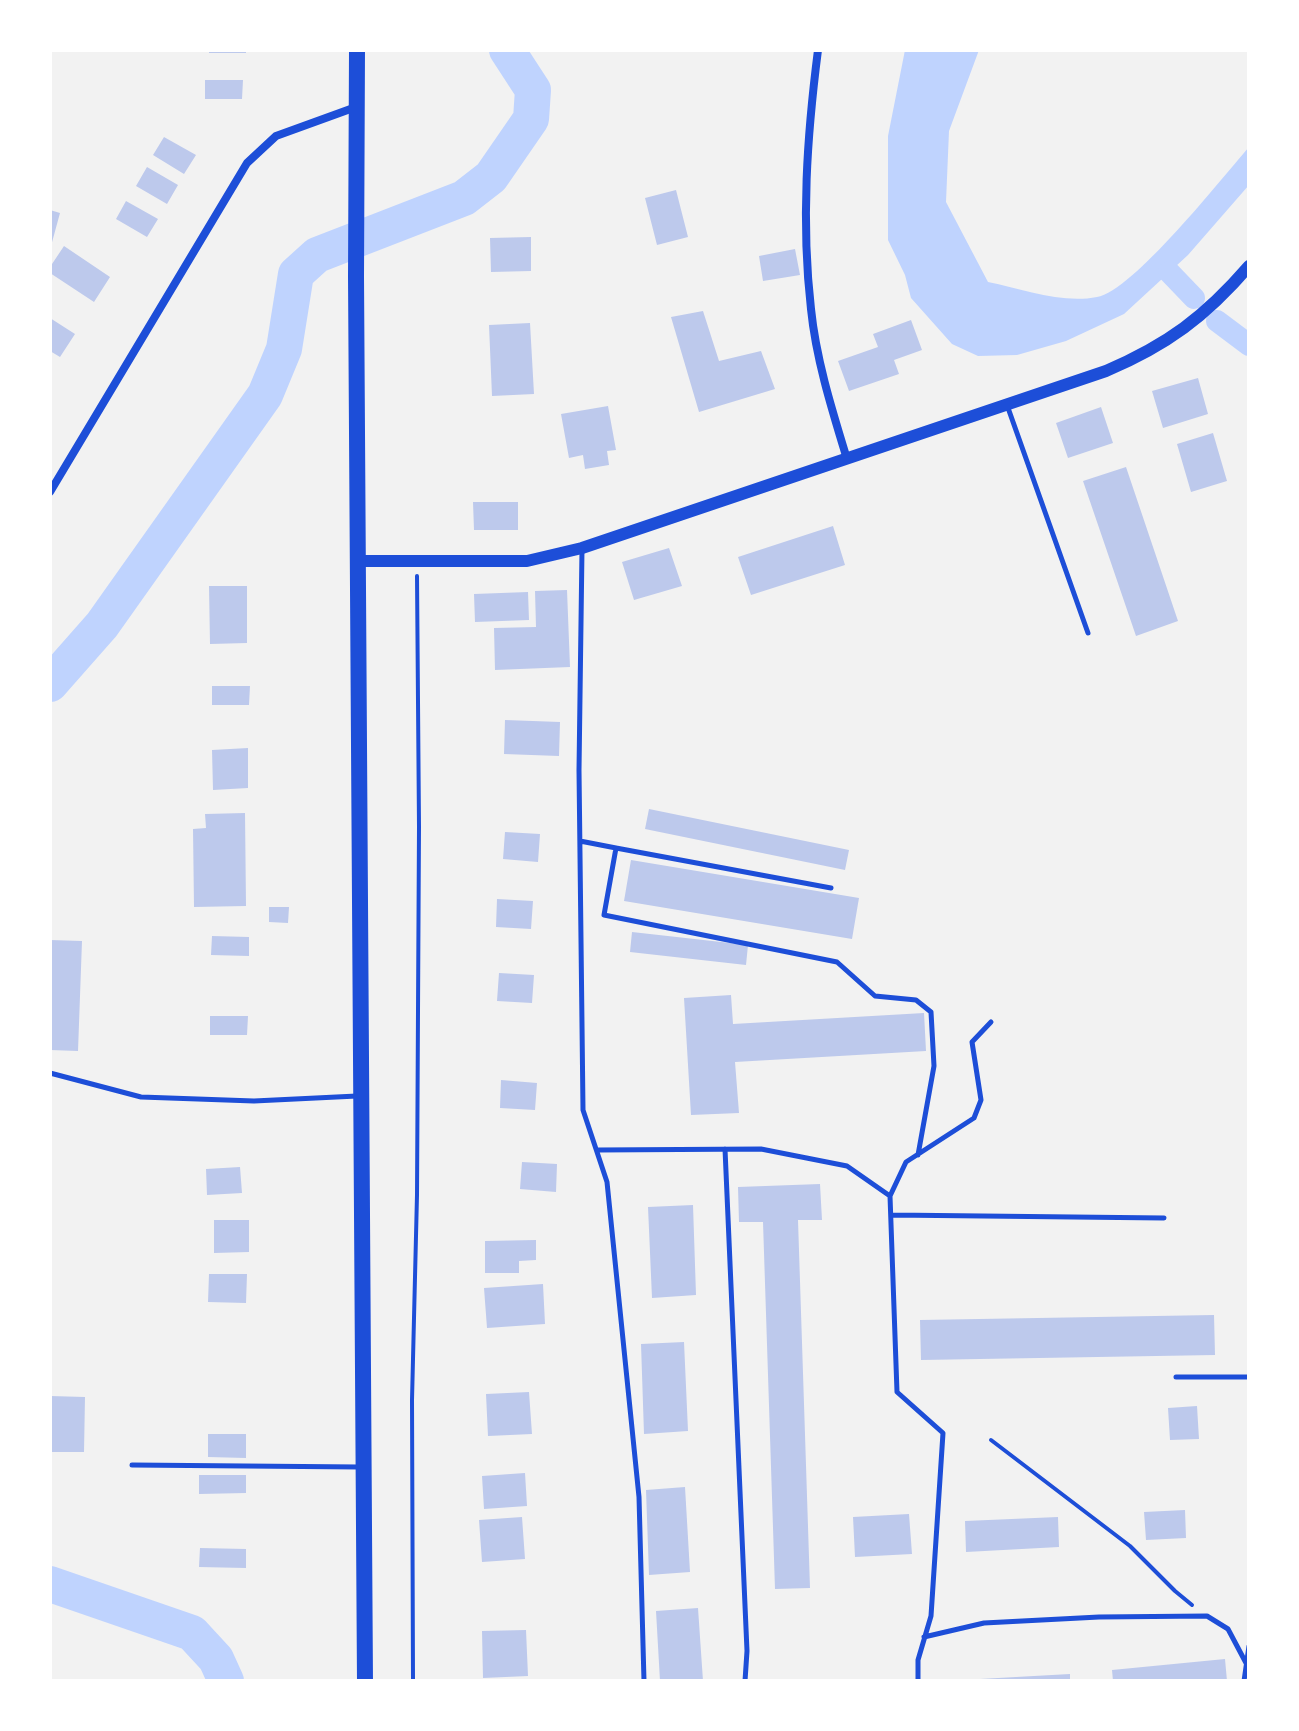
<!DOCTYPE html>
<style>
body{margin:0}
#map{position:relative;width:1299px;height:1731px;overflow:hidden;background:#f2f2f2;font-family:"Times New Roman",serif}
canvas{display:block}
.frame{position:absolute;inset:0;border:52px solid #fff;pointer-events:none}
</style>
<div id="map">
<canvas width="1299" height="1731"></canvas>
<div class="frame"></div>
</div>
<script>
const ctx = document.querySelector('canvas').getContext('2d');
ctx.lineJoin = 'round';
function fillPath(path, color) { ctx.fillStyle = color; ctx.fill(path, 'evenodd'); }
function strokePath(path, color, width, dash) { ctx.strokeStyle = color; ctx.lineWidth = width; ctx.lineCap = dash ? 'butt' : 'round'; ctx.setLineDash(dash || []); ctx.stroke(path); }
fillPath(new Path2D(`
 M905 50H979L949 131 946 202 988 282C1022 289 1062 304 1097 297 1133 291 1221 179 1249 147V185L1188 255 1124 314 1066 341 1017 355 978 356 952 344 911 298 905 275 888 240V136Z`), '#bfd3fe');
strokePath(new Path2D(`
 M1169 272 1194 298
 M1217 321 1249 345`), '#bfd3fe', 22);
strokePath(new Path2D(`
 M50 684 102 625 265 395 284 349 296 274 317 255 464 198 491 177 531 119 533 90 507 50
 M50 1584 192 1633 216 1659 226 1681`), '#bfd3fe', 36);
fillPath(new Path2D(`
 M209 50H246V53H209Z
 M205 80H243L242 99H205Z
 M164 137 196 155 184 174 153 155Z
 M147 167 178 185 167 204 136 186Z
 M676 190 688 237 657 245 645 198Z
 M126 201 158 219 147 237 116 219Z
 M50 210 60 213 51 246H50Z
 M531 237V271L491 272 490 238Z
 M64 246 110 277 94 302 50 273V267Z
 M795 249 800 275 763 281 759 256Z
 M703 311 719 361 761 351 775 389 699 412 671 317Z
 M50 318 75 334 60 357 50 351Z
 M911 320 922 350 894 360 899 374 849 391 838 361 878 347 873 334Z
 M530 323 534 394 492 396 489 325Z
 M1198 378 1208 414 1163 428 1152 391Z
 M608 406 616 450 607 451 609 465 585 469 583 455 569 458 561 414Z
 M1101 407 1113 443 1068 458 1056 423Z
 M1213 433 1227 481 1191 492 1177 444Z
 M1126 467 1178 621 1136 636 1083 481Z
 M473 502H518V530H474Z
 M833 526 845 565 751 595 738 557Z
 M669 548 682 586 634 600 622 562Z
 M209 586H247V643L210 644Z
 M567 590 570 667 495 670 494 628 536 627 535 591Z
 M528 592 529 620 475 622 474 594Z
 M212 686H250L249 705H212Z
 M505 720 560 722 559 756 504 754Z
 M248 748V788L213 790 212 750Z
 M649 809 849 850 845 870 645 829Z
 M245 813 246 906 194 907 193 829 206 828 205 814Z
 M505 832 540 834 538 862 503 859Z
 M631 860 859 898 852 939 624 901Z
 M497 899 533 901 531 929 496 927Z
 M269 907H289L288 923 269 922Z
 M632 932 748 945 746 965 630 952Z
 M212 936 249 937V956L211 955Z
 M50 940 82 941 78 1051 50 1050Z
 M499 973 534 975 532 1003 497 1001Z
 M731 995 733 1024 924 1013 926 1051 735 1062 739 1113 691 1115 684 998Z
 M210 1016H248L247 1035H210Z
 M501 1080 537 1083 535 1110 500 1108Z
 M522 1162 557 1164 556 1192 520 1189Z
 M240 1167 242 1193 207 1195 206 1169Z
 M820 1184 822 1220H798L810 1588 775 1589 763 1222H739L738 1187Z
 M693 1205 696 1295 652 1298 648 1207Z
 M214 1220H249V1252L214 1253Z
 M536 1240V1260L519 1261V1273H485V1241Z
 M209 1274H247L246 1303 208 1302Z
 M543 1284 545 1324 487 1328 484 1288Z
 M1214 1315 1215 1355 921 1360 920 1320Z
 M684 1342 688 1431 644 1434 641 1344Z
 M529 1392 532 1434 488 1436 486 1394Z
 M50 1396 85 1397 84 1452H50Z
 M1197 1406 1199 1439 1170 1440 1168 1408Z
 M208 1434H246V1458L208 1457Z
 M525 1473 527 1506 484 1509 482 1476Z
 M199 1475H246V1493L199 1494Z
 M685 1487 690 1572 649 1575 646 1490Z
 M1185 1510 1186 1538 1146 1540 1144 1512Z
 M909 1514 912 1554 855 1557 853 1517Z
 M522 1517 525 1559 482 1562 479 1520Z
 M1058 1517 1059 1547 966 1552 965 1521Z
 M200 1548 246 1549V1568L199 1567Z
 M698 1608 703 1681H660L656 1611Z
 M526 1630 528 1676 483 1678 482 1631Z
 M1225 1659 1227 1681H1113L1112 1670Z
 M1070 1674V1681H980V1679Z`), '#bdc9ec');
strokePath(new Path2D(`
 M991 1440 1130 1546 1175 1591 1192 1605
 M413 1681 412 1400 417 1195 419 827 417 576`), '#1d4ed8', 4);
strokePath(new Path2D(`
 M1007 405 1088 633
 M582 549 579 770 583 1110 607 1182 639 1497 644 1681
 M580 841 616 848
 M831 888 616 848 604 915 837 962 875 996 916 1000 931 1012 934 1066 918 1155
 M50 1073 141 1097 254 1101 357 1096
 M725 1149 747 1651 745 1681
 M598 1150 761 1149 847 1166 890 1196 897 1392 943 1433 931 1616 918 1660V1681
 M890 1196 906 1162 974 1118 981 1100 972 1042 991 1022
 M892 1215 1164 1218
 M1176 1377H1249
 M132 1465 359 1467
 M924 1637 984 1623 1099 1617 1207 1616 1228 1629 1246 1663
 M1244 1681 1249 1646`), '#1d4ed8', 5);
strokePath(new Path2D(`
 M818 50C807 136 801 222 811 309 816 359 832 410 847 459
 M50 492 247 163 276 136 356 107`), '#1d4ed8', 8);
strokePath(new Path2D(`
 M359 561H527L582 548 1106 371C1167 345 1205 317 1249 266`), '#1d4ed8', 12);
strokePath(new Path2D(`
 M357 50 356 276 365 1681`), '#1d4ed8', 16);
</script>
